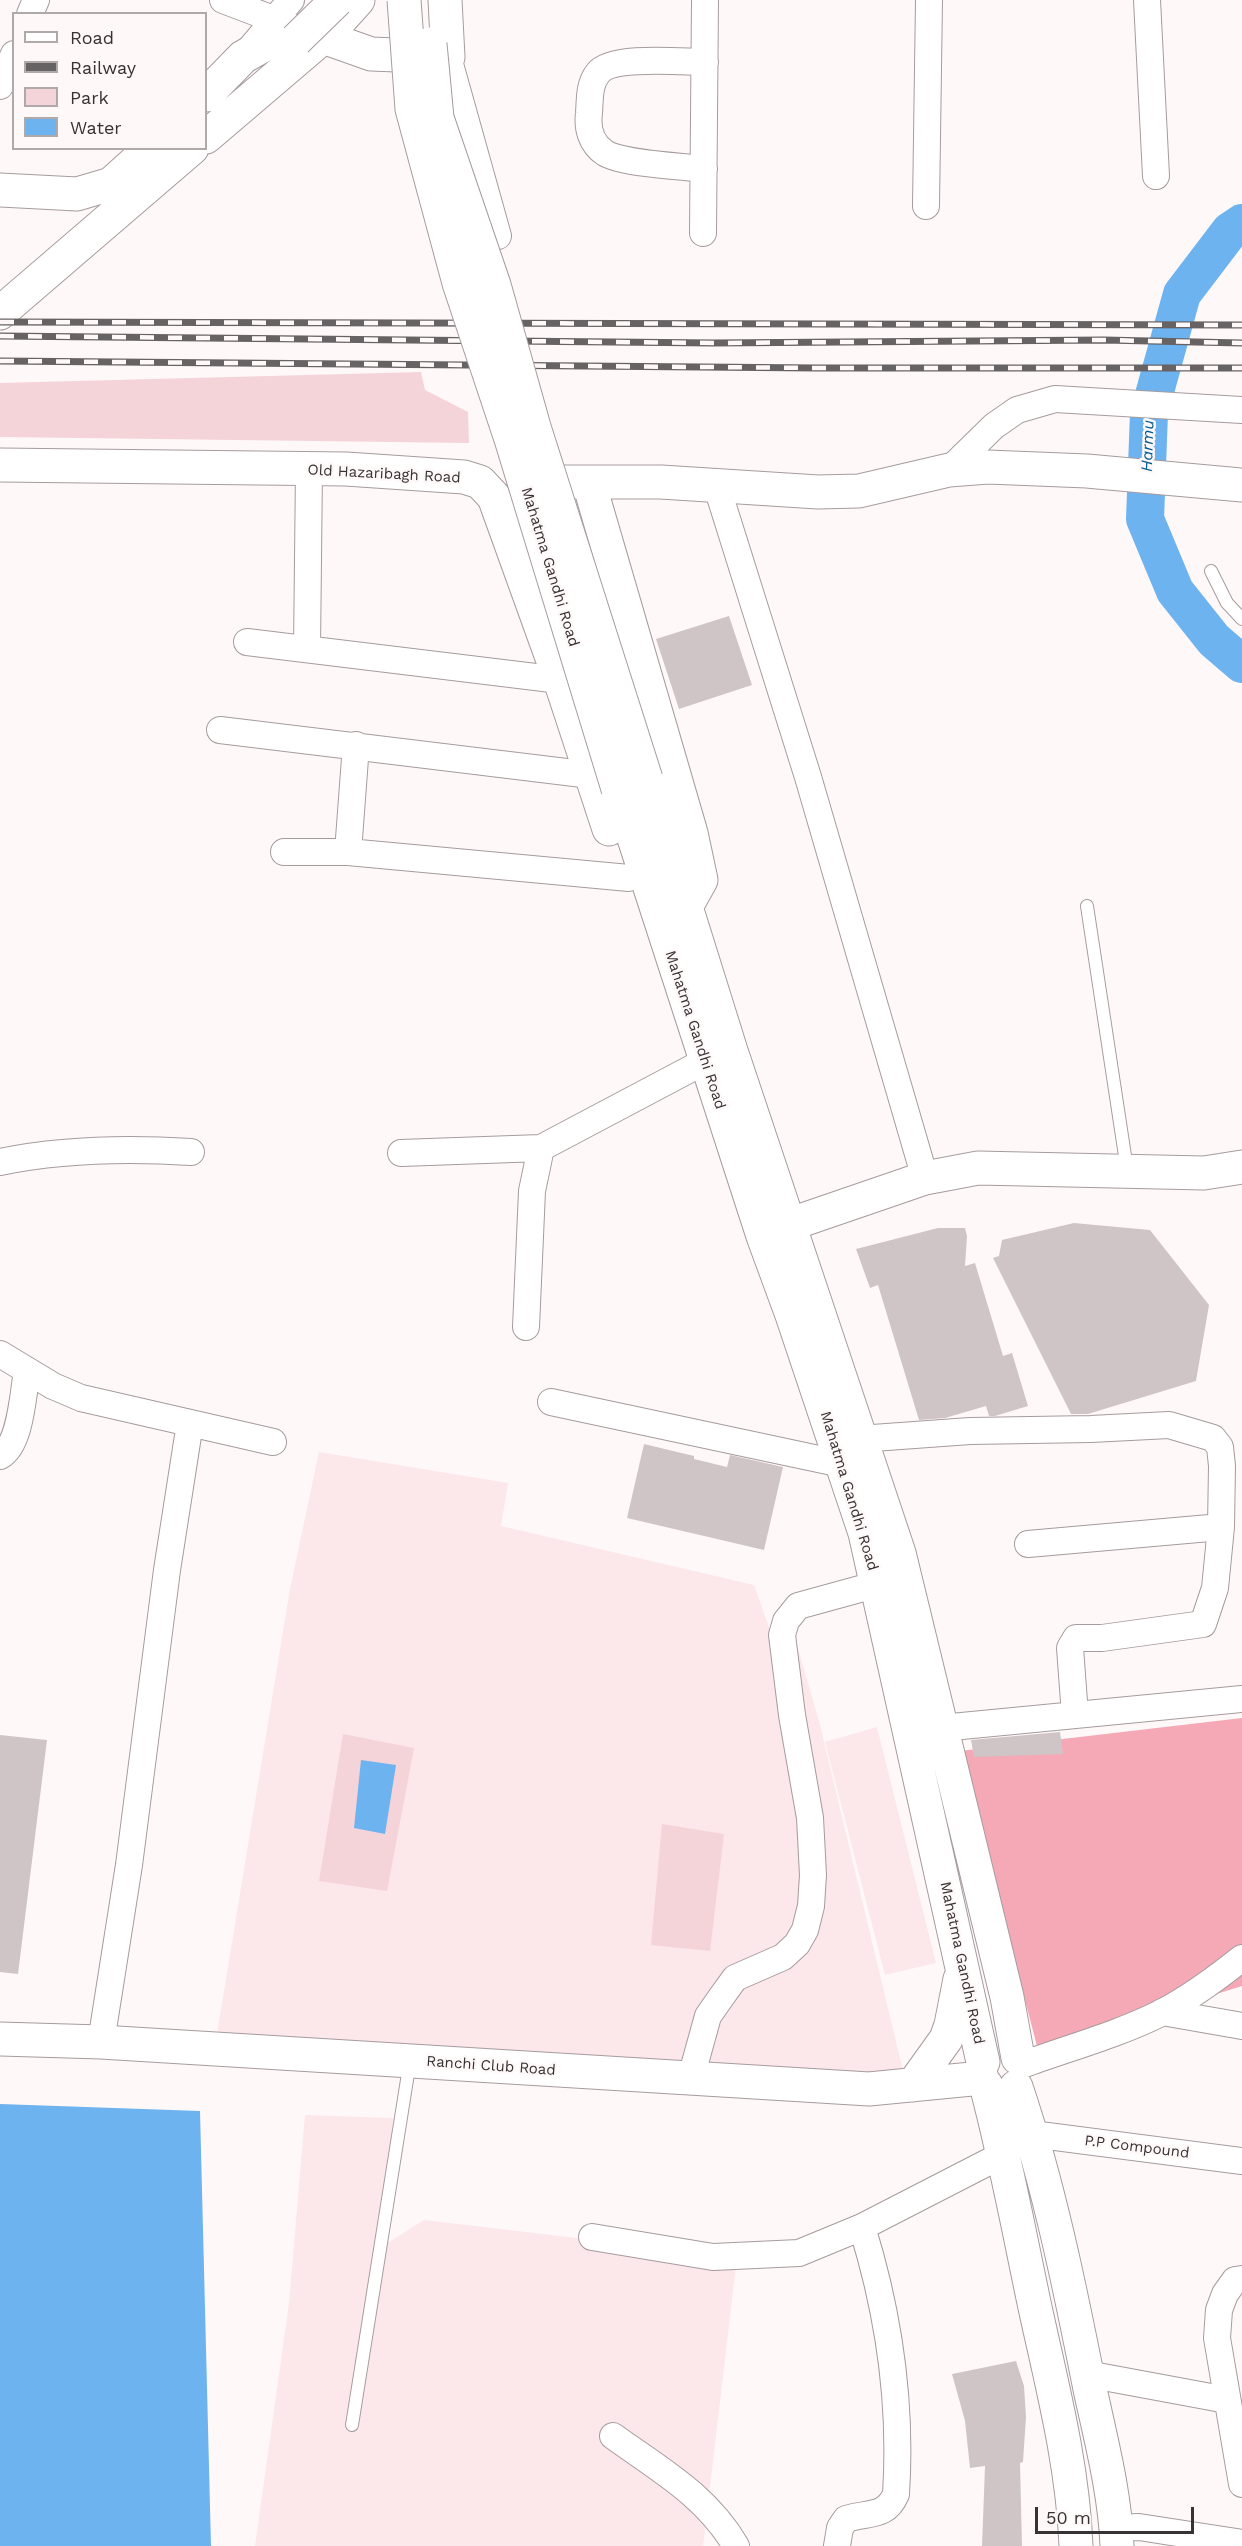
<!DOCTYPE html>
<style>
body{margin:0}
#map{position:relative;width:1242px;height:2546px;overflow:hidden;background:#fff8f9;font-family:"Work Sans",sans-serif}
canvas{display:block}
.legend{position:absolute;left:12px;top:12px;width:195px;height:138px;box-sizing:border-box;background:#fff8f9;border:2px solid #afa9aa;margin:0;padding:8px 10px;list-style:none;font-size:18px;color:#373233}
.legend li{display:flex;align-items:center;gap:12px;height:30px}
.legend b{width:30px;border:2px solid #afa9aa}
.scale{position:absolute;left:1035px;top:2507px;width:159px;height:27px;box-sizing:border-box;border:3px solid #373233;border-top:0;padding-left:8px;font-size:18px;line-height:21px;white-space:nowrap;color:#373233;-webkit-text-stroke:4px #fff8f9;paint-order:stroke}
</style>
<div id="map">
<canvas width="1242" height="2546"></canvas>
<ul class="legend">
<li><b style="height:8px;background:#fff"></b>Road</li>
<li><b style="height:8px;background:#676263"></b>Railway</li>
<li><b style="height:16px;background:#f5d4d9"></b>Park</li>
<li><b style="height:16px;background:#6cb3f0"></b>Water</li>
</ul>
<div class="scale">50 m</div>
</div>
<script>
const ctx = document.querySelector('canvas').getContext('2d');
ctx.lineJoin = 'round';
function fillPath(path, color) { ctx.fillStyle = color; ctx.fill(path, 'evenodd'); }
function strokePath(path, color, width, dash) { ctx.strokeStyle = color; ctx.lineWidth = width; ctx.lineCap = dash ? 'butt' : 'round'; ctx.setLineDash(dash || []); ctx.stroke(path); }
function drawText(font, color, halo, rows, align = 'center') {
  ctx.font = font + ' "Work Sans",sans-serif'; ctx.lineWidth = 5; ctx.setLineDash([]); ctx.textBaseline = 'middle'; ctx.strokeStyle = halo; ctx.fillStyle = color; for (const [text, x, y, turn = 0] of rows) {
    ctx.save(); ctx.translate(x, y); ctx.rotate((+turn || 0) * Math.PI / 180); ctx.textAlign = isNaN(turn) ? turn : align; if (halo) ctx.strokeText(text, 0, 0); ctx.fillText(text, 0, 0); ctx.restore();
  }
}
fillPath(new Path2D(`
 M319 1452 508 1483 501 1526 754 1585 777 1650 797 1645 820 1725 904 2075 216 2040 290 1589Z
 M877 1727 936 1963 885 1975 825 1742Z
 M305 2115 393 2118 386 2244 424 2220 737 2257 703 2546H255L289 2303Z`), '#fce7ea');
fillPath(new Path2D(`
 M421 372 425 390 468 412 469 443 0 437V383Z
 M343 1734 414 1748 387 1891 319 1881Z
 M662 1824 724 1834 710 1951 651 1945Z`), '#f5d4d9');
fillPath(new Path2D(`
 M1242 1718V1986L1038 2050 960 1751Z`), '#f5a9b7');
fillPath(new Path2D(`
 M361 1760 396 1765 385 1834 354 1828Z
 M0 2104 200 2111 211 2546H0Z`), '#6cb3f0');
strokePath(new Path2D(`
 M1242 223 1230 231 1182 294 1149 413 1145 519 1175 591 1214 640 1242 664`), '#6cb3f0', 38);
fillPath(new Path2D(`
 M729 616 752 685 679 709 656 639Z
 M1074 1223 1150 1230 1209 1305 1196 1381 1088 1414H1071L993 1258 999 1256 1002 1240Z
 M938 1228H965L967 1236 965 1266 975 1263 1003 1356 1012 1353 1028 1406 995 1416H989L986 1406 945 1418 919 1420 878 1285 870 1288 856 1249Z
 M644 1444 694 1456V1459L727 1467 730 1455 783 1467 764 1550 627 1518Z
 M1060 1732 1063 1754 974 1757 971 1740Z
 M0 1735 47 1740 18 1974 0 1972Z
 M1016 2361 1024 2386 1026 2417 1023 2462 1020 2463 1022 2546H982L985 2466 970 2468 965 2421 952 2374Z`), '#d0c5c6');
const lane = new Path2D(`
 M1211 571 1227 603 1242 619
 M1087 906 1127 1169
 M352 2425 410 2061`);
const street = new Path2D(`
 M223 0 273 19
 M1147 0 1156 176
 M30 14 36 0
 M249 50 291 0
 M448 57 498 236
 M0 86 14 54
 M704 169C680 166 623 164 605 153 591 144 587 128 589 113 590 99 589 84 598 73 612 55 682 62 705 62
 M926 206 929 0
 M703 233 705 0
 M949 470 994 426 1017 410 1055 399 1242 410
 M717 487 808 777 925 1178
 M247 642 560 680
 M307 649 309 469
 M220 730 591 775
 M284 852H348L629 878
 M348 852 356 745
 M401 1153 541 1148
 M0 1162C63 1149 127 1148 191 1152
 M526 1327 532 1191 541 1148 694 1067 704 1058
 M0 1354 53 1386 81 1398 273 1442
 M551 1402 842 1464
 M859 1439 970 1431 1091 1429 1169 1425 1213 1438 1220 1447 1222 1466 1221 1527
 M0 1456C21 1445 23 1393 27 1371
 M1028 1544 1221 1527 1215 1588 1203 1624 1102 1638H1076L1070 1648 1075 1715
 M941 1728 1242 1699
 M1162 2012 1242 2026
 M101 2042 129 1865 167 1570 190 1423
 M1022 2065C1068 2048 1117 2035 1161 2013 1190 1998 1217 1978 1242 1958
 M690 2081 708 2016 722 1996 735 1978 783 1957 797 1944 805 1930 811 1906 813 1875 810 1818 792 1715 782 1635 786 1621 798 1606 878 1584
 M1032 2134 1242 2161
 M592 2237 713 2257 799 2253 862 2227 1002 2155
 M1242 2279 1235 2280 1225 2294 1219 2310 1217 2338 1242 2484
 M1087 2374 1227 2400
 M613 2436C660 2470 706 2495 736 2546
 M1116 2528 1139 2527 1242 2543
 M837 2546 840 2528 846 2519C868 2512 886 2518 896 2494 902 2402 889 2314 862 2227`);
const secondary = new Path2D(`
 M331 30 358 0
 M206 95 243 57 289 31 309 32 371 54 448 57 445 0
 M206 137 315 44
 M0 190 77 194 111 184 151 148
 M0 313 192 148
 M0 465 346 469 464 477 480 482 494 497 560 680 609 829
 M524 482H661L818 492 859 491 949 470 988 467 1087 471 1242 485
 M589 483 691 833 701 880 686 907
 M646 779 731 1051 899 1553 1007 1997 1018 2058
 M618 789 763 1236 792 1315 865 1533 983 2062
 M767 1234 788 1225 925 1178 978 1168 1204 1173 1242 1167
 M0 2039 101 2042 869 2089 982 2078
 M913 2085 946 2039 951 2025 960 1979
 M986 2085C1006 2160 1020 2237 1036 2312 1053 2389 1073 2467 1076 2546
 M1016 2087C1049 2185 1070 2288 1090 2389 1101 2440 1115 2493 1117 2546`);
strokePath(lane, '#a69b9d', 14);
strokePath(street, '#a69b9d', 28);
strokePath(secondary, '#a69b9d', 35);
strokePath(lane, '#fff', 12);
strokePath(street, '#fff', 26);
strokePath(secondary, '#fff', 33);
const rail = new Path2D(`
 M0 322 1242 325
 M0 336 714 343 1104 340 1242 343
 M0 361 817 368H1242`);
strokePath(rail, '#676263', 7);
strokePath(rail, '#fff8f9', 4.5, [14]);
const secondaryBridge = new Path2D(`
 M404 0 412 109 459 283 511 439 618 789
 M296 40 337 0
 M430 44 437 118 494 285 534 427 646 779`);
strokePath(secondaryBridge, '#a69b9d', 35, []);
strokePath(secondaryBridge, '#fff', 33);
drawText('15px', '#373233', '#fff8f9', [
 ["Old Hazaribagh Road",384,474,3],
 ["Mahatma Gandhi Road",550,567,73],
 ["Mahatma Gandhi Road",695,1030,72],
 ["Mahatma Gandhi Road",849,1491,73],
 ["Mahatma Gandhi Road",962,1963,78],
 ["Ranchi Club Road",491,2066,4],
 ["P.P Compound",1137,2147,7]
]);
drawText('italic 16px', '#035a92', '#fff8f9', [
 ["Harmu",1148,446,-88]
]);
</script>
